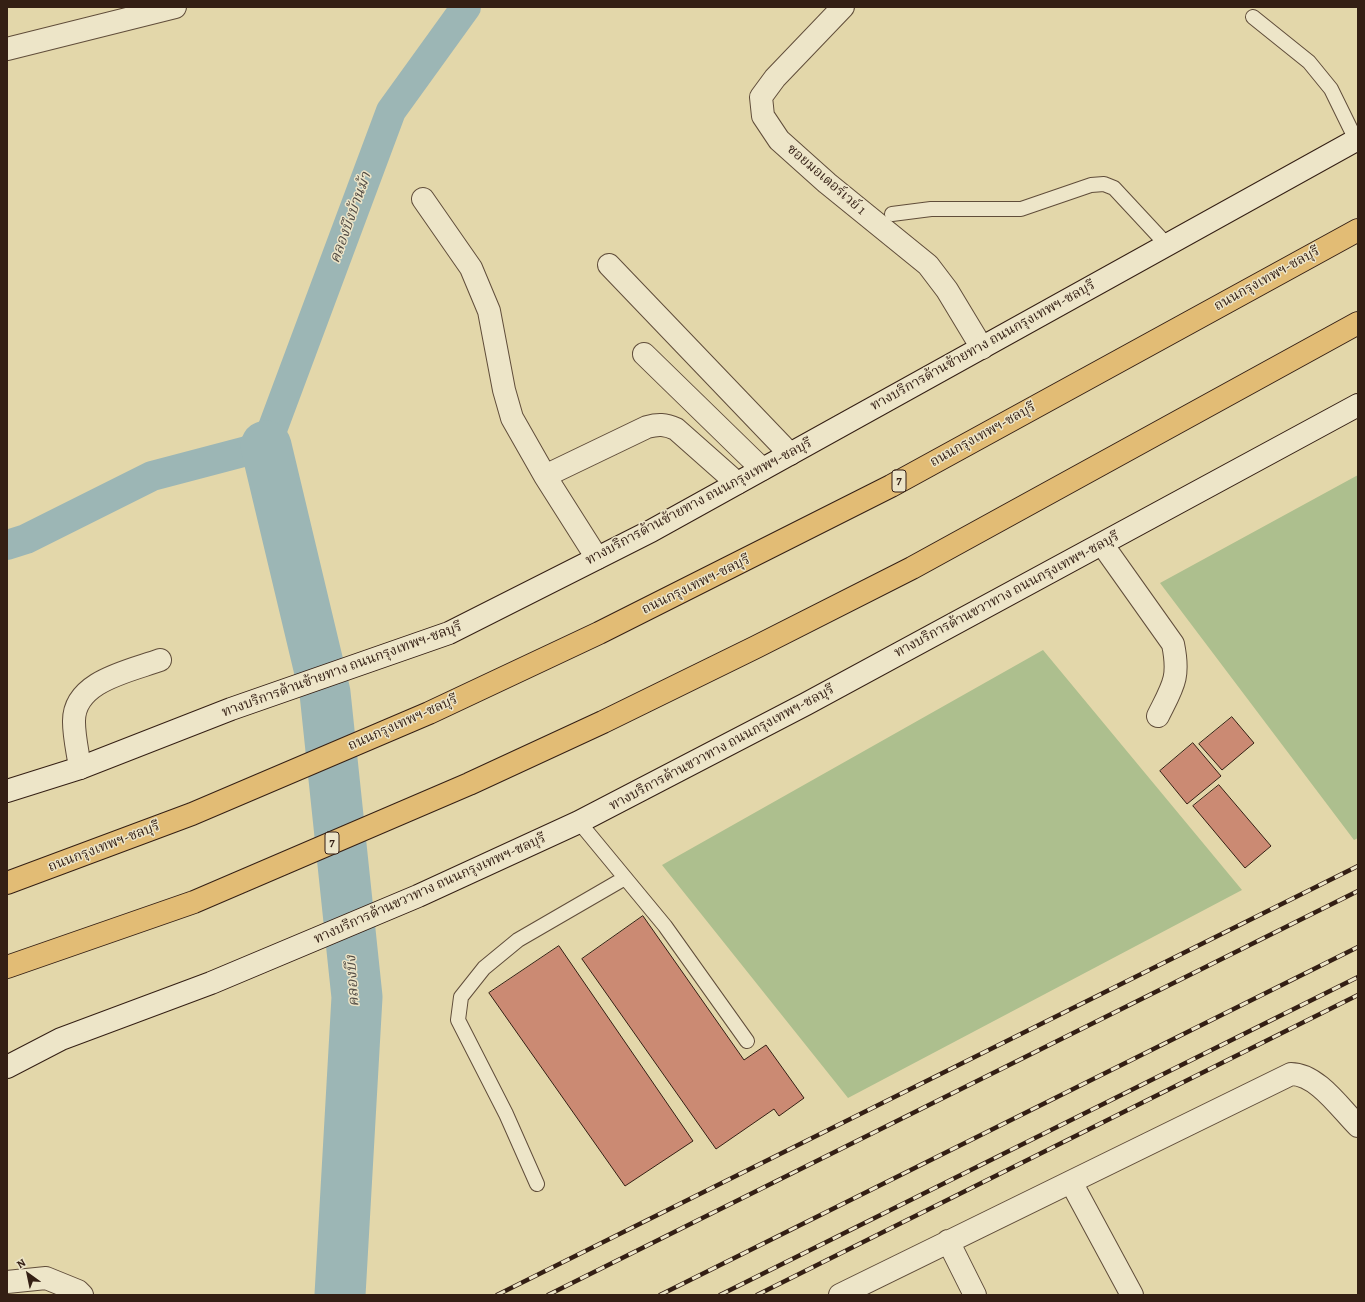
<!DOCTYPE html>
<meta charset="utf-8">
<style>
body{margin:0}
#map{position:relative;width:1365px;height:1302px;overflow:hidden;background:#e3d7aa;font-family:Alegreya,serif}
canvas{display:block}
.frame{position:absolute;inset:0;border:8px solid #341f14;pointer-events:none}
.north{position:absolute;left:8px;top:1254px;width:40px;height:40px;-webkit-text-stroke:3px #ede5c8;paint-order:stroke;rotate:327deg;font-size:11px;font-weight:700;line-height:16px;text-align:center;color:#341f14}
.north::after{content:'';display:block;margin:auto;width:14px;height:18px;background:#341f14;clip-path:polygon(50% 0,100% 100%,50% 72%,0 100%)}
</style>
<div id="map">
<canvas width="1365" height="1302"></canvas>
<div class="frame"></div>
<div class="north">N</div>
</div>
<script>
const ctx = document.querySelector('canvas').getContext('2d');
ctx.lineJoin = 'round';
function fillPath(path, color) { ctx.fillStyle = color; ctx.fill(path, 'evenodd'); }
function strokePath(path, color, width, dash) { ctx.strokeStyle = color; ctx.lineWidth = width; ctx.lineCap = dash ? 'butt' : 'round'; ctx.setLineDash(dash || []); ctx.stroke(path); }
function drawText(font, color, halo, rows, align = 'center') {
  ctx.font = font + ' Alegreya,"Noto Serif Thai",serif'; ctx.lineWidth = 3; ctx.setLineDash([]); ctx.textBaseline = 'middle'; ctx.strokeStyle = halo; ctx.fillStyle = color; for (const [text, x, y, turn = 0] of rows) {
    ctx.save(); ctx.translate(x, y); ctx.rotate((+turn || 0) * Math.PI / 180); ctx.textAlign = isNaN(turn) ? turn : align; if (halo) ctx.strokeText(text, 0, 0); ctx.fillText(text, 0, 0); ctx.restore();
  }
}
fillPath(new Path2D(`
 M1358 475V838L1354 840 1160 583Z
 M1043 650 1242 890 848 1098 662 865Z`), '#adbf8e');
strokePath(new Path2D(`
 M7 545 26 539 152 476 266 446 391 111 466 7`), '#9cb6b5', 30);
strokePath(new Path2D(`
 M266 446 325 693 357 997 340 1295`), '#9cb6b5', 51);
const building = new Path2D(`
 M1232 717 1254 743 1222 770 1199 744Z
 M1193 743 1221 776 1187 804 1160 771Z
 M1219 785 1271 846 1245 868 1193 806Z
 M643 916 744 1060 766 1045 804 1098 779 1116 774 1109 716 1149 582 959Z
 M559 946 693 1141 625 1186 489 993Z`);
fillPath(building, '#cb8a73');
strokePath(building, '#341f14', 1);
const service = new Path2D(`
 M1253 17 1309 62 1331 89 1356 140
 M892 214 931 209H1021L1091 185 1104 184 1114 188 1167 245
 M579 822 665 926 747 1041
 M537 1184 506 1114 458 1020 461 997 484 968 518 940 625 878`);
const minor = new Path2D(`
 M843 7 775 78 761 97 763 116 779 140 827 183 928 265 947 290 982 348
 M7 49 175 7
 M423 199 471 268 489 311 504 390 512 418 545 476 597 558
 M609 265 790 454
 M644 354 762 469
 M545 476 647 427C658 424 665 424 676 429L737 483
 M1102 544 1173 644C1180 678 1173 686 1158 716
 M80 768C78 753 74 737 74 722 73 681 130 671 160 660
 M1071 1182 1132 1295
 M948 1241 975 1295
 M7 1282 46 1278 78 1291 82 1295
 M840 1295 1291 1074C1317 1074 1340 1108 1358 1126`);
const secondary = new Path2D(`
 M7 791 80 768 231 709 449 633 651 531 1358 139
 M7 1067 61 1039 211 983 418 896 579 822 806 704 1358 405`);
const motorway = new Path2D(`
 M7 883 192 814 429 713 599 633 891 486 1358 230
 M7 967 194 902 469 784 603 722 756 647 912 568 1358 323`);
strokePath(service, '#604d3a', 16);
strokePath(minor, '#604d3a', 24);
strokePath(secondary, '#341f14', 24);
strokePath(motorway, '#341f14', 24);
strokePath(service, '#ede5c8', 14);
strokePath(minor, '#ede5c8', 22);
strokePath(secondary, '#ede5c8', 22);
strokePath(motorway, '#e2bc75', 22);
const rail = new Path2D(`
 M497 1295 1358 866
 M548 1295 1358 891
 M660 1295 1358 947
 M720 1295 1358 977
 M757 1295 1358 995`);
strokePath(rail, '#341f14', 4.5);
strokePath(rail, '#ede5c8', 3, [9]);
for (const [x, y, w] of [
 [899,481,14],
 [332,843,14]
]) { const box = new Path2D(); box.roundRect(x - w / 2, y - 11, w, 22, 3); ctx.fillStyle = '#ede5c8'; ctx.fill(box); strokePath(box, '#341f14', 1); }
drawText('bold 13px', '#341f14', null, [
 ["7",899,481],
 ["7",332,843]
]);
drawText('14px', '#341f14', '#ede5c8', [
 ["ซอยมอเตอร์เวย์ 1",826,180,41],
 ["ถนนกรุงเทพฯ-ชลบุรี",1267,279,-29],
 ["ทางบริการด้านซ้ายทาง ถนนกรุงเทพฯ-ชลบุรี",983,346,-29],
 ["ถนนกรุงเทพฯ-ชลบุรี",983,435,-29],
 ["ทางบริการด้านซ้ายทาง ถนนกรุงเทพฯ-ชลบุรี",699,502,-28],
 ["ถนนกรุงเทพฯ-ชลบุรี",696,585,-26],
 ["ทางบริการด้านขวาทาง ถนนกรุงเทพฯ-ชลบุรี",1007,595,-28],
 ["ทางบริการด้านซ้ายทาง ถนนกรุงเทพฯ-ชลบุรี",342,670,-20],
 ["ถนนกรุงเทพฯ-ชลบุรี",403,723,-24],
 ["ทางบริการด้านขวาทาง ถนนกรุงเทพฯ-ชลบุรี",722,748,-28],
 ["ถนนกรุงเทพฯ-ชลบุรี",104,847,-21],
 ["ทางบริการด้านขวาทาง ถนนกรุงเทพฯ-ชลบุรี",430,889,-24]
]);
drawText('italic 15px', '#534c44', '#ede5c8', [
 ["คลองบึงบ้านม้า",351,218,-70],
 ["คลองบึง",353,981,-94]
]);
</script>
